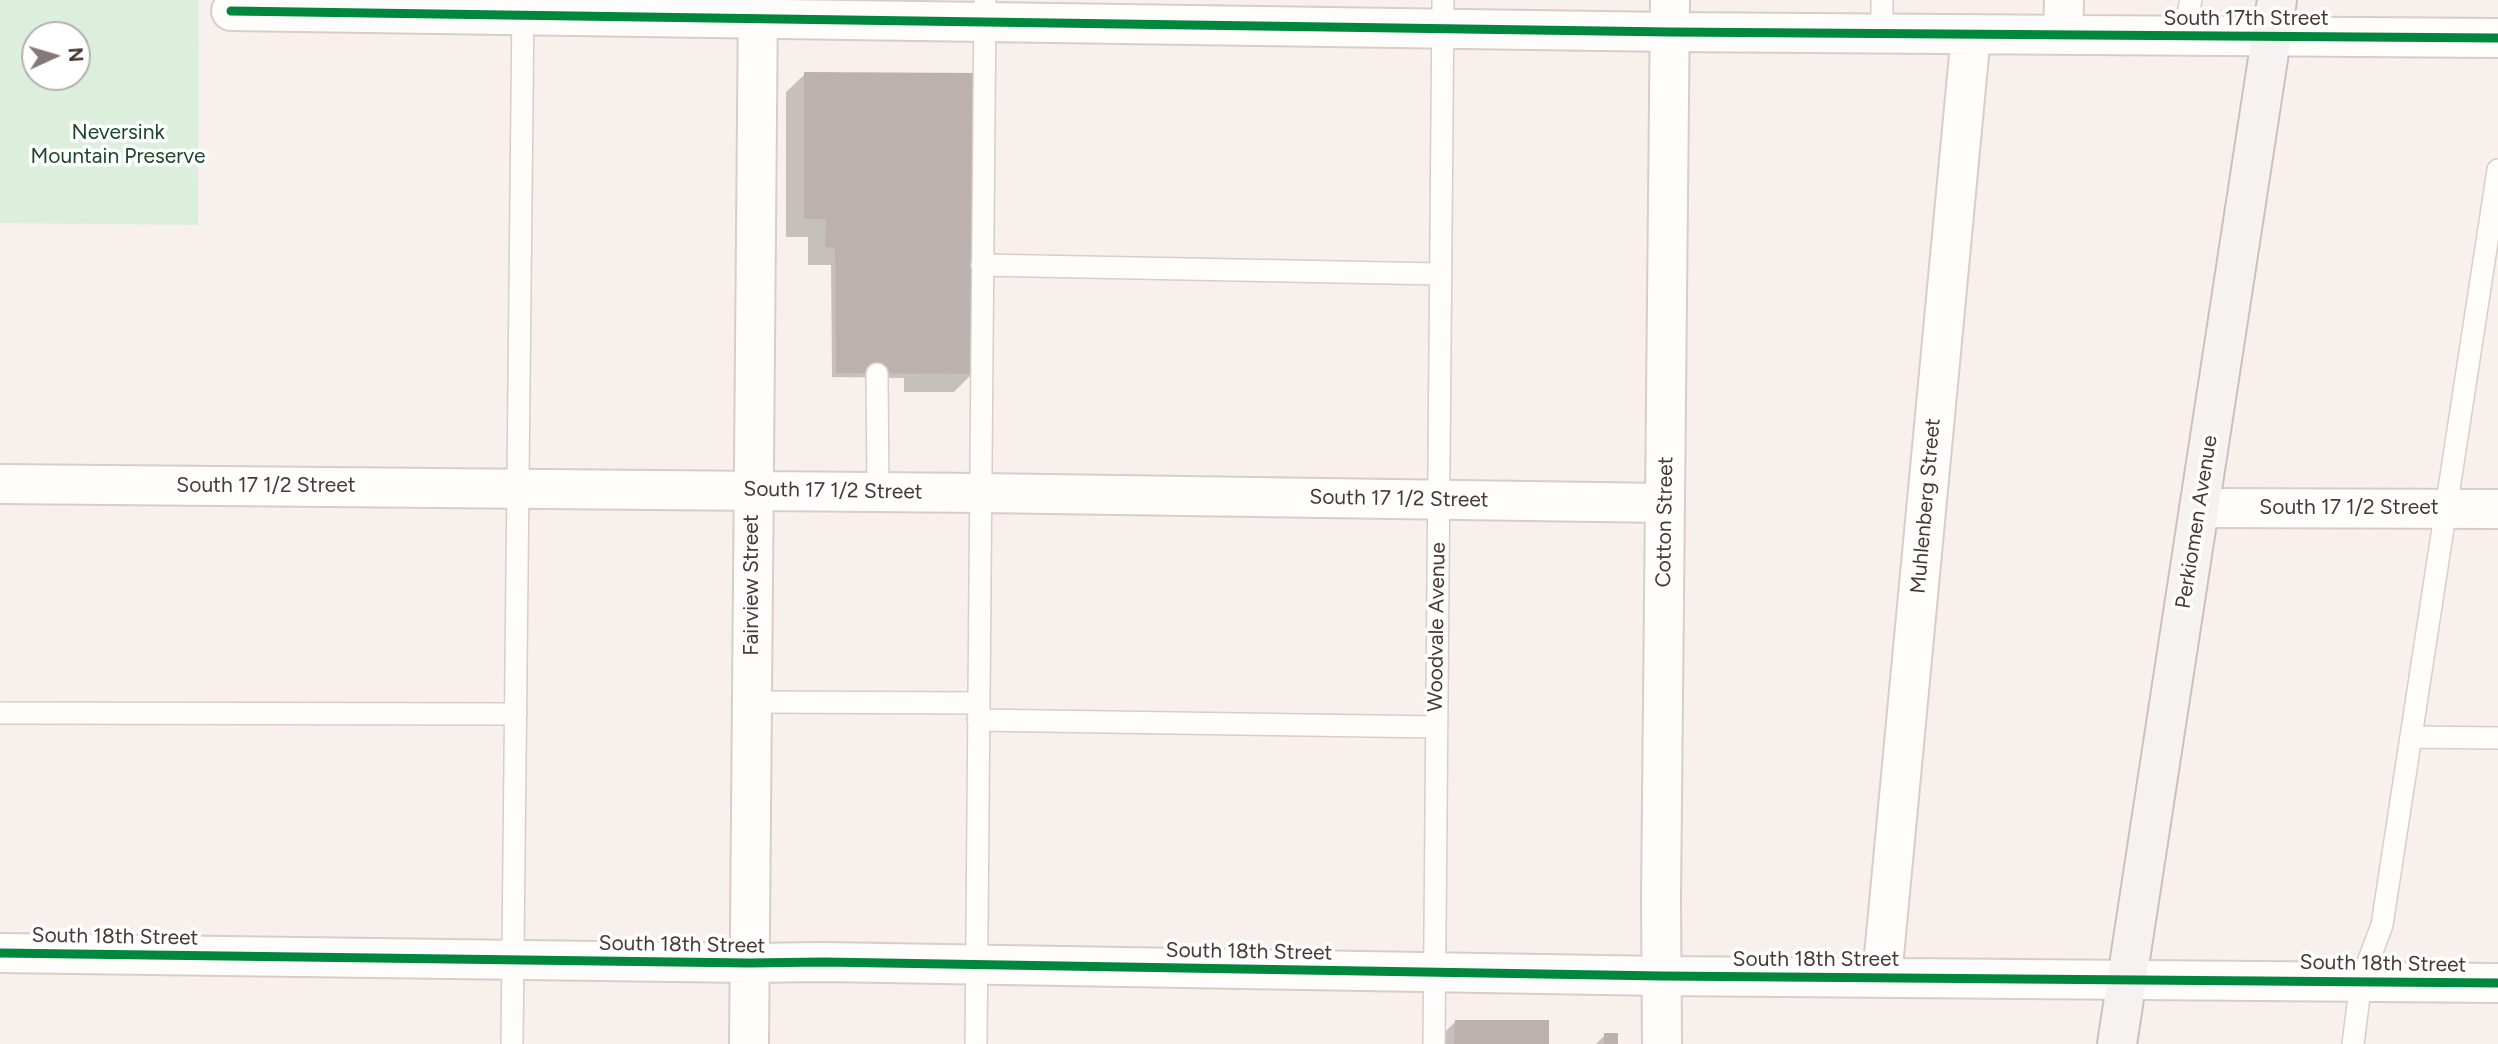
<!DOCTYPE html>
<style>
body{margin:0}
#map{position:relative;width:2498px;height:1044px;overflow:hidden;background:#f8f0ed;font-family:Figtree,sans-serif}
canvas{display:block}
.north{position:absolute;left:21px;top:21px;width:70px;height:70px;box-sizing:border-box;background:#fff;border:2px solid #b5b0ad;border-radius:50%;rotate:86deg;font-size:19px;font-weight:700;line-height:28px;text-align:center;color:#473933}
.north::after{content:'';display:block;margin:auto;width:24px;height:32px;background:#857974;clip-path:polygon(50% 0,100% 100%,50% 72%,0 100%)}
</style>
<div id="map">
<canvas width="2498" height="1044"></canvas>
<div class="north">N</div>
</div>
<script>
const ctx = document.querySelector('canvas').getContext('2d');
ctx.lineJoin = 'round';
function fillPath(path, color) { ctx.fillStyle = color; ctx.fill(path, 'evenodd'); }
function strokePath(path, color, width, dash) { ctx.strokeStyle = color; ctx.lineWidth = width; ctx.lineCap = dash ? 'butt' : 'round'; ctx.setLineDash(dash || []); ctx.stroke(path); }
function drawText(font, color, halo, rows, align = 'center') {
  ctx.font = font + ' Figtree,sans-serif'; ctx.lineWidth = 7; ctx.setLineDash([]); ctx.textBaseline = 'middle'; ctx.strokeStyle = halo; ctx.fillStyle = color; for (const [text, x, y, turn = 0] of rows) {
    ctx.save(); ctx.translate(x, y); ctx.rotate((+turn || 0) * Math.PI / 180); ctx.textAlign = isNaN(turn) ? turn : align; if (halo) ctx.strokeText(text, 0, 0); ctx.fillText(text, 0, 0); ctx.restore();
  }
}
fillPath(new Path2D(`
 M0 0H199L198 225 0 223ZM35 35H77V77H35Z`), '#dcefdc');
fillPath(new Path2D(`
 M805 74 972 374 954 392H904V378L832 377 831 265H808V237H786V92Z
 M1455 1022 1547 1044H1437V1040Z
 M1605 1035 1617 1044H1596Z`), '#0003');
fillPath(new Path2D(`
 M804 72 975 73 974 374 836 373 835 248 825 247 826 219H804Z
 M1455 1020H1549V1044H1454Z
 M1604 1033H1618V1044H1604Z`), '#bcb1af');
const service = new Path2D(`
 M1882 34V0
 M2183 36 2191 0
 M982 265 1441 274
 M877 374 878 492
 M751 702 978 703
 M0 713 516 714
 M978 720 1436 727
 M2411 737 2498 738
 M512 1044 523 7
 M976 1044 985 0
 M1434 1044 1443 0
 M2353 1044 2361 981 2382 925 2498 170`);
const minor = new Path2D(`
 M231 11 1670 32 2498 38
 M2063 35 2064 0
 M0 484 980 493 1665 503
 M2199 508 2498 509
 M0 953 749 963 824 962 1662 976 2498 983
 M1882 977 1971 34
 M749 1044 758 0`);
const tertiary = new Path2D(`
 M1662 1044 1661 898 1670 0`);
const primary = new Path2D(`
 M2117 1044 2277 0`);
strokePath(service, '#d7cdc9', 24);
strokePath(minor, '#d7cdc9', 42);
strokePath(tertiary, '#d7cdc9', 42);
strokePath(primary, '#ccbfbe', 42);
strokePath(service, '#fefdfc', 21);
strokePath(minor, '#fefdfc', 38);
strokePath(tertiary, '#fefdfc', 38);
strokePath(primary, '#f7f2f2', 38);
strokePath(new Path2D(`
 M231 11 1670 32 2498 38
 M0 953 749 963 824 962 1662 976 2498 983`), '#00873e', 9);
drawText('21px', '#473933', '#fff', [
 ["South 17th Street",2246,19],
 ["South 17 1/2 Street",266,486],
 ["South 17 1/2 Street",833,491,1],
 ["South 17 1/2 Street",1399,499,1],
 ["Muhlenberg Street",1926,506,-85],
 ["South 17 1/2 Street",2349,508],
 ["Cotton Street",1665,522,-89],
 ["Perkiomen Avenue",2197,522,-81],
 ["Fairview Street",752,585,-90],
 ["Woodvale Avenue",1437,627,-89],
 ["South 18th Street",115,937,1],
 ["South 18th Street",682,945,1],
 ["South 18th Street",1249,952,1],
 ["South 18th Street",1816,960],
 ["South 18th Street",2383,964,1]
]);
drawText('21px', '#194728', '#fff', [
 ["Neversink",118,133],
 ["Mountain Preserve",118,157]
]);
</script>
